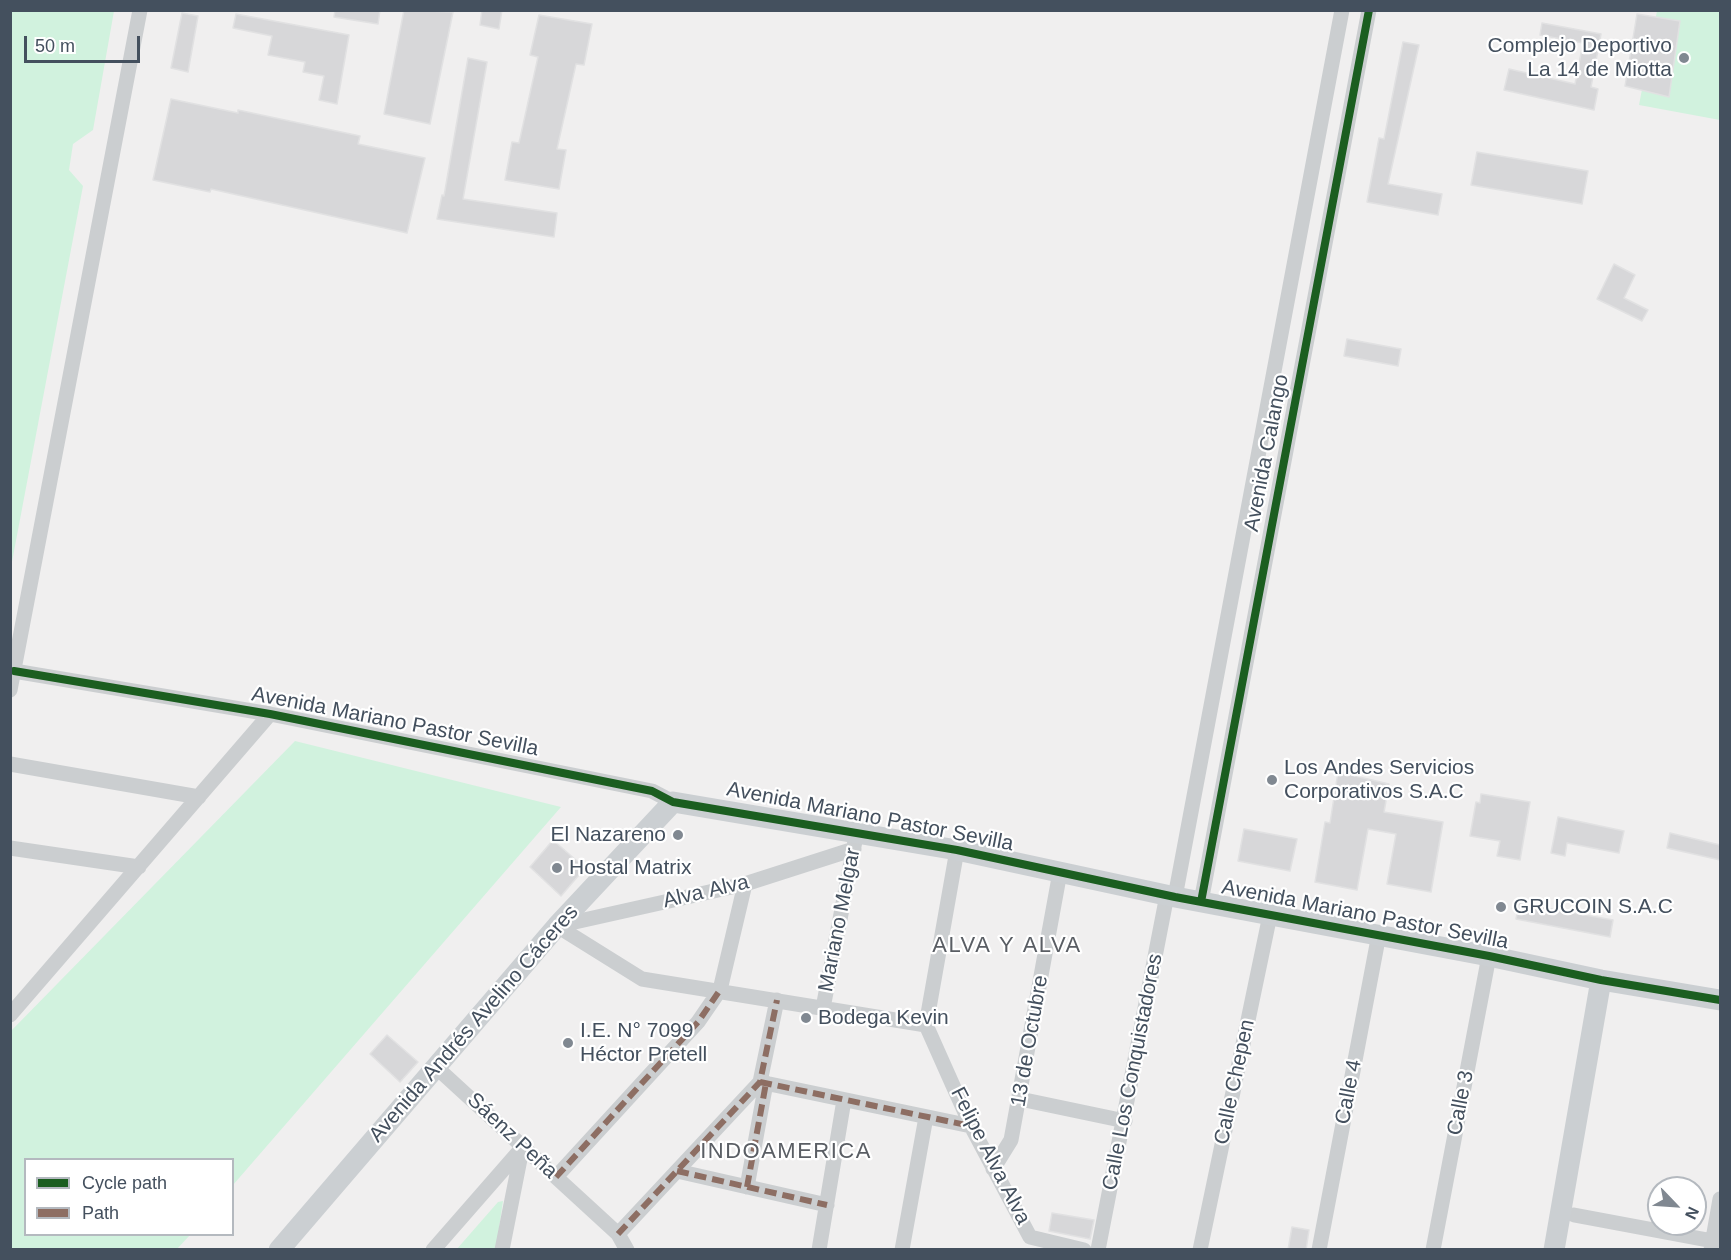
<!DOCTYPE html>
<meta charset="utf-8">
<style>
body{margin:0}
#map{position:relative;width:1731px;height:1260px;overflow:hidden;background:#f0efef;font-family:Helvetica,sans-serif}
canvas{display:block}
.frame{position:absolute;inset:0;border:12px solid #44505e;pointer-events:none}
.legend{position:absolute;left:24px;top:1158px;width:210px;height:78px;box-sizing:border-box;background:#fff;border:2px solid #b4b9bf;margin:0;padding:8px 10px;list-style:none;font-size:18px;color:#44505e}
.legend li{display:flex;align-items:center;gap:12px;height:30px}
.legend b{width:30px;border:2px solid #b4b9bf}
.north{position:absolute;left:1647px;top:1176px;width:60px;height:60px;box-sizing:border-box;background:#fff;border:2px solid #b4b9bf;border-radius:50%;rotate:115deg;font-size:16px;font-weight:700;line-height:24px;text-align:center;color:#44505e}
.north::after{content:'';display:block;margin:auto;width:21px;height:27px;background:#808891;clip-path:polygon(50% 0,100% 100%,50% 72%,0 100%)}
.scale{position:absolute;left:24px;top:36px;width:116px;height:27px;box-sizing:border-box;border:3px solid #44505e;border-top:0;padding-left:8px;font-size:18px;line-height:21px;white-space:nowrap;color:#44505e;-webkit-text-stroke:4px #fff;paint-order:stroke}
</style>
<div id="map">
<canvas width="1731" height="1260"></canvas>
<div class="frame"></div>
<ul class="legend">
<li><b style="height:8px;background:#1b5e20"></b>Cycle path</li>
<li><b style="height:8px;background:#8d6e63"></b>Path</li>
</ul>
<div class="north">N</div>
<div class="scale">50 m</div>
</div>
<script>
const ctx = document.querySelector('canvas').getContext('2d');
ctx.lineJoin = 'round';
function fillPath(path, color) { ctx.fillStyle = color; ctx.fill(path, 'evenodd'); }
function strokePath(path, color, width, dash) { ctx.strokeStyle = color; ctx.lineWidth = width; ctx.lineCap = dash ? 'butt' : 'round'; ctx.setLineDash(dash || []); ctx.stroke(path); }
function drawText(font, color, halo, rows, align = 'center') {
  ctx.font = font + ' Helvetica,sans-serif'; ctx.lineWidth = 4.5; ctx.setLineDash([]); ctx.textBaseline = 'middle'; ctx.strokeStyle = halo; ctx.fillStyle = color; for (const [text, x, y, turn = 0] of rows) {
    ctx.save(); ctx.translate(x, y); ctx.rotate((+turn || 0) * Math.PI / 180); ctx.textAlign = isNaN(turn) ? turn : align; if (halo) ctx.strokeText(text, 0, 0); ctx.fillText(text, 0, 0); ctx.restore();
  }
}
fillPath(new Path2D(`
 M11 10 114 11 93 130 73 144 69 170 83 186 11 567Z
 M1657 11H1720V120L1639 105Z
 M295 741 561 807 233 1185 232 1160H26V1234L190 1235 177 1249H11V1031Z
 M503 1201 496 1249 456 1250 498 1202Z`), '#d1f2de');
const building = new Path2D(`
 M335 10H380L378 24 334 17Z
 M404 10 453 12 430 124 384 114Z
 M482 10H502L499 29 480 25Z
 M182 13 198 16 188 72 171 68Z
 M236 14 349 35 337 104 319 100 324 76 303 72 305 62 268 55 272 36 233 28Z
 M1637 14 1680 21 1669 97 1625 86Z
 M539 15 592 24 584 65 576 64 557 149 566 150 559 189 505 180 512 142 519 143 538 57 530 55Z
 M1542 23 1601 34 1591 87 1598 89 1594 110 1504 90 1509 69 1575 84 1583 43 1540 35Z
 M1403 42 1419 45 1388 184 1442 194 1438 215 1367 202 1379 138 1384 139Z
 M468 58 487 62 463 199 557 213 554 237 437 219 442 195 444 196Z
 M171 99 238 113V110L360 136 358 144 425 158 407 233 211 189 210 192 153 180Z
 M1477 152 1588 171 1582 204 1471 185Z
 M1614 264 1635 275 1624 298 1648 310 1642 321 1597 299Z
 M1347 339 1401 349 1398 366 1344 356Z
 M1338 772 1389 784 1384 812 1443 822 1431 892 1387 884 1396 834 1368 829 1357 890 1315 882 1325 822 1330 823Z
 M1481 794 1530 802 1520 860 1497 856 1500 841 1470 836 1476 802 1480 803Z
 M1558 817 1624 831 1619 853 1567 843 1565 856 1551 853Z
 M1244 829 1297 839 1290 871 1238 861Z
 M1670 833 1720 845V860L1667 848Z
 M553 840 585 868 561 896 530 867Z
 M1519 903 1613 920 1610 937 1516 919Z
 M387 1035 418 1062 400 1082 370 1054Z
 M1052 1213 1094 1220 1090 1239 1049 1231Z
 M1292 1227 1309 1230 1306 1250H1288Z`);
fillPath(building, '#d7d7d9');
strokePath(building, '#e1e1e2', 1.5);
strokePath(new Path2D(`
 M14 671 270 714 652 791 673 802
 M10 690 140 10
 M10 764 199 797
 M10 848 139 867
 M1175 897 1342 10
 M1201 902 1369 10
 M557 926 642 979 926 1025
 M557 926 745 884 854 849
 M823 1008 855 841
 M10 1015 270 714
 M926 1025 971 1126 1030 1237 1084 1250
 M926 1025 957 850
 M436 1067 618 1234 627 1250
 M760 1082 971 1126
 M1020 1099 1125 1121
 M993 1169 1011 1140 1060 872
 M677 1171 827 1205
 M556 1177 698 1022 720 990 745 884
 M747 1187 766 1083
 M1574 1215 1713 1241
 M618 1234 760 1082 777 1000
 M433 1250 523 1147
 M502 1250 522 1149
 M819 1250 844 1100
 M902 1250 926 1117
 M1098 1250 1167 895
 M1200 1250 1270 915
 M1319 1250 1379 934
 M1433 1250 1489 956
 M1711 1250 1720 1199`), '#cbced0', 15);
strokePath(new Path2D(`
 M279 1250 557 926 673 802 957 850 1175 897 1489 956 1601 980 1720 1000
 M1554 1250 1601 980`), '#cbcfd2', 21);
strokePath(new Path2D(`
 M760 1082 971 1126
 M677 1171 827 1205
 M556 1177 698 1022 720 990
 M747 1187 766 1083
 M618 1234 760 1082 777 1000`), '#8d6e63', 6, [12, 6]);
strokePath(new Path2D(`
 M14 671 270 714 652 791 673 802 957 850 1175 897 1489 956 1601 980 1720 1000
 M1201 902 1369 10`), '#1b5e20', 8);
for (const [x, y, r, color] of [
 [1684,58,6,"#808891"],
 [1272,780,6,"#808891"],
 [678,835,6,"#808891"],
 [557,868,6,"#808891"],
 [1501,907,6,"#808891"],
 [806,1018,6,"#808891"],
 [568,1043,6,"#808891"]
]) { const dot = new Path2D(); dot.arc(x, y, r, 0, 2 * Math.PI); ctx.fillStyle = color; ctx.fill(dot); strokePath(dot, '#fff', 2); }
drawText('21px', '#44505e', '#fff', [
 ["Complejo Deportivo",1672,46,"right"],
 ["La 14 de Miotta",1672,70,"right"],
 ["Los Andes Servicios",1284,768],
 ["Corporativos S.A.C",1284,792],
 ["El Nazareno",666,835,"right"],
 ["Hostal Matrix",569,868],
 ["GRUCOIN S.A.C",1513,907],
 ["Bodega Kevin",818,1018],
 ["I.E. N° 7099",580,1031],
 ["Héctor Pretell",580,1055]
], 'left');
drawText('21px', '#44505e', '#fff', [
 ["Avenida Calango",1267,453,-79],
 ["Avenida Mariano Pastor Sevilla",395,722,11],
 ["Avenida Mariano Pastor Sevilla",870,817,11],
 ["Alva Alva",706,892,-13],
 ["Avenida Mariano Pastor Sevilla",1365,915,11],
 ["Mariano Melgar",840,920,-79],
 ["Avenida Andrés Avelino Cáceres",474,1024,-49],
 ["13 de Octubre",1030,1041,-80],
 ["Calle Los Conquistadores",1133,1072,-79],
 ["Calle Chepen",1235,1082,-78],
 ["Calle 4",1349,1092,-79],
 ["Calle 3",1461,1103,-79],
 ["Sáenz Peña",512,1136,43],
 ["Felipe Alva Alva",990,1156,63]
]);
ctx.letterSpacing = '1.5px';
drawText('22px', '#5a5e64', '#fff', [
 ["ALVA Y ALVA",1007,946],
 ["INDOAMERICA",786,1152]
]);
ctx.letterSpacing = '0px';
</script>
